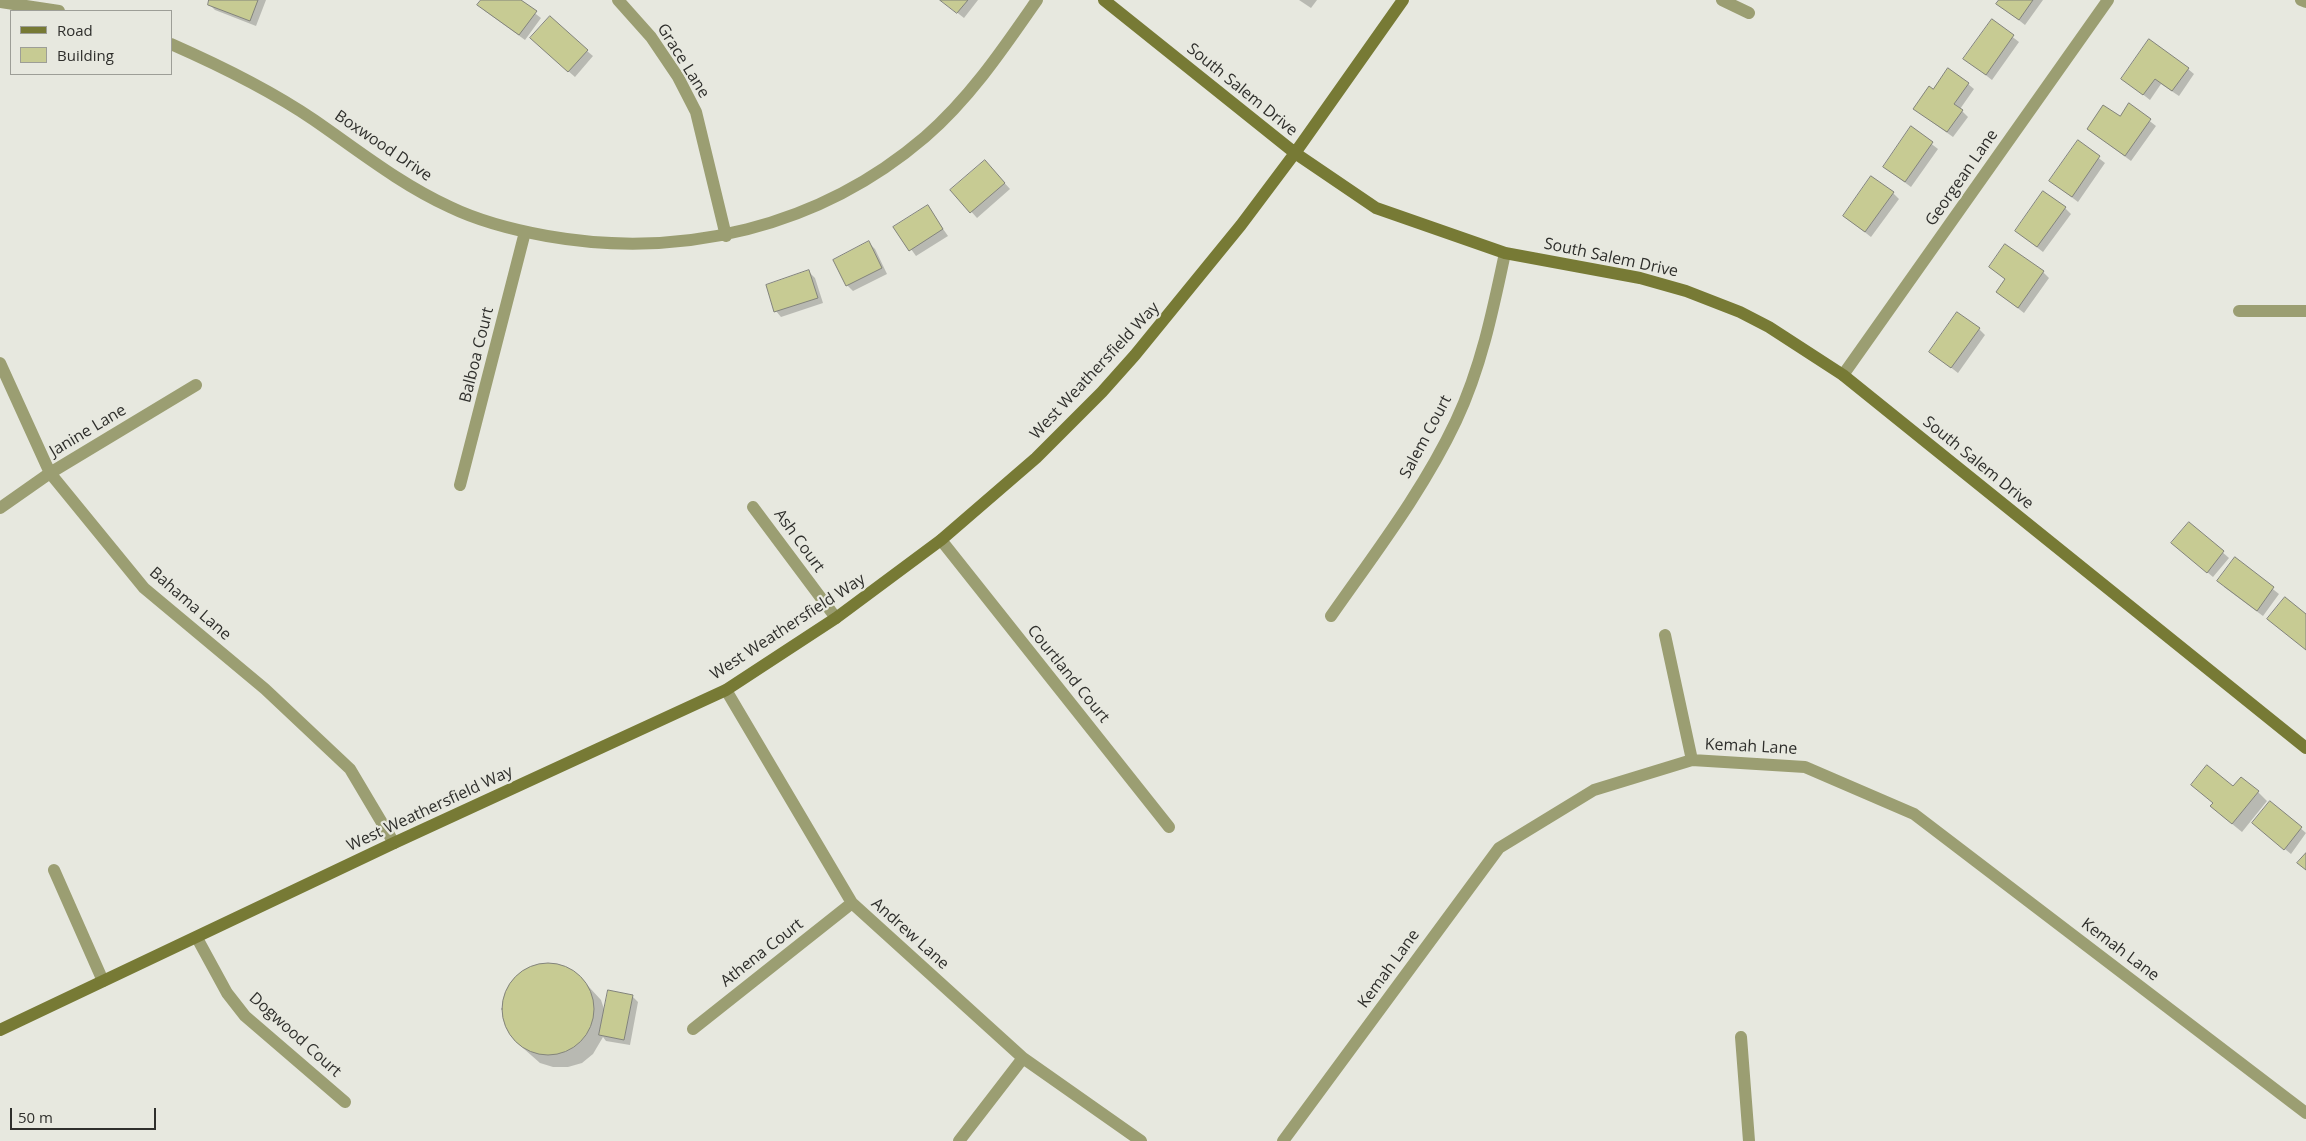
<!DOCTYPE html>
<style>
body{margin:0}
#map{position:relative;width:2306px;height:1141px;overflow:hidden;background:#e7e8df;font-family:"Open Sans",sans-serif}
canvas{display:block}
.legend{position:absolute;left:10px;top:10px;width:162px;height:65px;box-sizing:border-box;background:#e7e8df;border:1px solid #9d9e97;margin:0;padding:6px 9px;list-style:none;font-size:15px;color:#2f2f2c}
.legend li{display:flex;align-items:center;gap:10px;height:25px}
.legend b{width:25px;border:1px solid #9d9e97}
.scale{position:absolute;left:10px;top:1108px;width:146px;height:22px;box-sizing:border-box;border:2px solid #2f2f2c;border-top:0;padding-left:6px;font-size:15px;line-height:18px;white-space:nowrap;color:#2f2f2c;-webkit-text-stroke:4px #e7e8df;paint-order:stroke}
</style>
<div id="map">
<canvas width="2306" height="1141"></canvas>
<ul class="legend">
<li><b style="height:6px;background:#777a35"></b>Road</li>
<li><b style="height:14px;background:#c7cb93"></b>Building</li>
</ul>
<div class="scale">50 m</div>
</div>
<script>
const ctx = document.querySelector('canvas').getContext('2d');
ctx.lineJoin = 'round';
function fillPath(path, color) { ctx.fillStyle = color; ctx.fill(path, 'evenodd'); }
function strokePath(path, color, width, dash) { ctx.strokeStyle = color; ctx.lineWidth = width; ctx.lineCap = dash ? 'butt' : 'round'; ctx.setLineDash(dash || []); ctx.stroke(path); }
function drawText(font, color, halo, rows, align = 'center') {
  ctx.font = font + ' "Open Sans",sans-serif'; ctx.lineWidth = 4.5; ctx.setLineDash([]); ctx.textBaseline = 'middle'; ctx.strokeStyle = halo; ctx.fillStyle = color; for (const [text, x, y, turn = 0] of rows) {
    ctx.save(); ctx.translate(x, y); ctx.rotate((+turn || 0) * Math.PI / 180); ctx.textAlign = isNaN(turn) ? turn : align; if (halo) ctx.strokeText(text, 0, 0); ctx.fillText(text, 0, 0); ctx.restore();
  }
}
fillPath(new Path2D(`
 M211 0H266L256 26 215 10 209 4Z
 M483 0H518L541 18 525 40 485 11 479 5Z
 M941 0H978L964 18Z
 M1299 0H1317L1311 8Z
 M2001 0H2043L2025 25 1998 4Z
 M1992 21 2019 42 1992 80 1965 59Z
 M537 44 587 51 593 56 575 77Z
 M2188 69 2194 74 2179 96 2161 84 2150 100 2123 79Z
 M1968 84 1974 89 1960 109 1968 117 1953 137 1914 109 1934 91Z
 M2129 105 2156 126 2131 161 2088 129 2120 118Z
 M1911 128 1938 149 1911 187 1884 167Z
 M2078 142 2105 163 2078 202 2057 186Z
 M991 168 1010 189 977 218 952 190Z
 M1893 193 1899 199 1871 237 1844 216Z
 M927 206 948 236 916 256 895 227Z
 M2065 208 2071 214 2043 252 2016 231Z
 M869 243 875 249 887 274 853 291 847 285Z
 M1991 267 2043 272 2049 278 2024 313 1997 292 2006 280Z
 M809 272 815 278 823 303 781 317 776 311Z
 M1979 329 1985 335 1958 373 1931 352Z
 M2189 523 2229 558 2213 577 2179 549Z
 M2235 559 2279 594 2263 616 2224 587Z
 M2193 785 2258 792 2267 801 2242 832 2221 815 2214 804Z
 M2270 802 2306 833 2291 854 2259 828Z
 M550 964 565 967 578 975 601 1000 605 1012 632 996 638 1002 630 1045 606 1041 603 1037 593 1054 582 1063 568 1067H553L540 1063 515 1041 506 1028 503 1013 504 998 510 984 521 973 535 966Z`), '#0003');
const building = new Path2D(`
 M209 0H258L250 21 208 5Z
 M481 0H521L537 11 519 35 477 5Z
 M940 0H968L957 13Z
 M1999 0H2033L2019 20 1996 4Z
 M550 16 588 50 568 72 530 38Z
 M1992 19 2014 35 1986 75 1963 59Z
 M2149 39 2189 68 2172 91 2155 79 2143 95 2121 79Z
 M1948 68 1969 83 1954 104 1963 110 1947 132 1913 109 1929 86 1933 89Z
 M2129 103 2151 119 2125 156 2087 129 2103 105 2120 116Z
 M1911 126 1933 142 1905 182 1883 167Z
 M2078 140 2100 156 2072 197 2049 181Z
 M985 160 1005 183 970 213 950 190Z
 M1871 176 1894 192 1865 232 1843 216Z
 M2043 191 2066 207 2037 247 2015 231Z
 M928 205 943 229 909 251 893 227Z
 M869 241 882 268 846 286 833 260Z
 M2005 244 2044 271 2018 308 1996 292 2005 279 1989 267Z
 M809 270 818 298 774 312 766 285Z
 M1957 312 1980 328 1951 368 1929 352Z
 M2189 522 2224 551 2207 573 2171 543Z
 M2235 557 2274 587 2257 611 2217 581Z
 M2285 597 2306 614V650L2267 619Z
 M2207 765 2233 786 2241 777 2259 791 2232 824 2210 806 2213 803 2191 785Z
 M2270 801 2302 827 2284 850 2252 823Z
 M2306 853V870L2297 863Z
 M502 1009a46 46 0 1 1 92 0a46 46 0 1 1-92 0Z
 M608 990 633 995 624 1040 599 1035Z`);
fillPath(building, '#c7cb93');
strokePath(building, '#82837b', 1);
strokePath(new Path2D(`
 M618 0 651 37 678 77 696 112 726 236
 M1722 0 1749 13
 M2301 0 2306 2
 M0 2 59 11
 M171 44C221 66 270 90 314 120 359 151 400 184 450 207 481 222 514 230 547 236 682 260 820 227 925 137 970 98 1003 49 1037 0
 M2239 311H2306
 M0 363 50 473 144 588 265 689 350 769 394 843
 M1843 375 2108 0
 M460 485 525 232
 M753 507 836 618
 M0 508 50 473 196 385
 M941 540 1169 827
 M1331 616C1375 553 1423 491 1456 421 1481 368 1493 310 1505 253
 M1665 635 1692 760
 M726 690 852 903 1023 1058 1141 1141
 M54 870 103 981
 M197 938 227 993 245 1016 345 1102
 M693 1029 852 903
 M1741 1037 1749 1141
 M959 1141 1023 1058
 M1283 1141 1499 848 1594 790 1692 760 1805 767 1914 814 2306 1113`), '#9b9e72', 12);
strokePath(new Path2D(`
 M1104 0 1295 153 1376 208 1505 253 1640 278 1686 291 1740 312 1769 327 1843 375 2306 748
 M0 1030 394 843 726 690 836 618 941 540 1036 458 1102 392 1135 355 1241 225 1295 153 1403 0`), '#777a35', 12);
drawText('16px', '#2f2f2c', '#e7e8df', [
 ["Grace Lane",683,61,58],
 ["South Salem Drive",1242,90,39],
 ["Boxwood Drive",383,146,34],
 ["Georgean Lane",1962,178,-55],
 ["South Salem Drive",1611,258,12],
 ["Balboa Court",477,355,-76],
 ["West Weathersfield Way",1095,371,-47],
 ["Janine Lane",88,431,-31],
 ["Salem Court",1426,437,-62],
 ["South Salem Drive",1978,463,39],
 ["Ash Court",799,541,54],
 ["Bahama Lane",190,604,41],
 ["West Weathersfield Way",788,627,-33],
 ["Courtland Court",1068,674,51],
 ["Kemah Lane",1751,747,3],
 ["West Weathersfield Way",430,809,-25],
 ["Andrew Lane",910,934,42],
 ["Kemah Lane",2120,950,37],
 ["Athena Court",762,953,-38],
 ["Kemah Lane",1389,969,-54],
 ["Dogwood Court",295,1035,42]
]);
</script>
